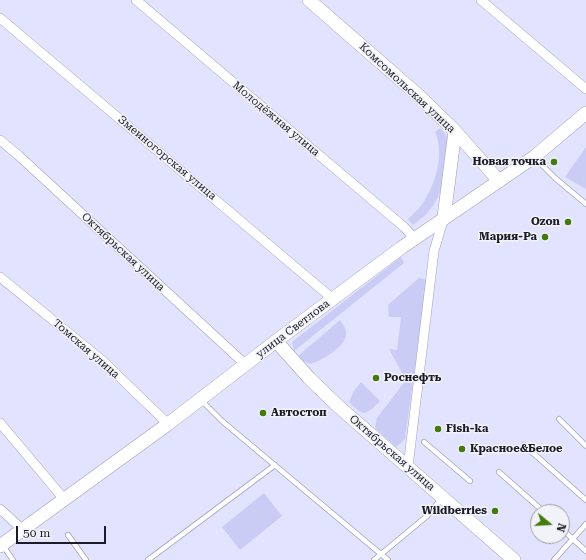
<!DOCTYPE html>
<meta charset="utf-8">
<style>
body{margin:0}
#map{position:relative;width:586px;height:560px;overflow:hidden;background:#e2e3fe;font-family:"Roboto Serif",serif}
canvas{display:block}
.north{position:absolute;left:530px;top:504px;width:40px;height:40px;box-sizing:border-box;background:#f2f2f9;border:1px solid #9c9ca5;border-radius:50%;rotate:108deg;font-size:11px;font-weight:700;line-height:16px;text-align:center;color:#1c1c28}
.north::after{content:'';display:block;margin:auto;width:14px;height:18px;background:#427a0d;clip-path:polygon(50% 0,100% 100%,50% 72%,0 100%)}
.scale{position:absolute;left:16px;top:526px;width:90px;height:18px;box-sizing:border-box;border:2px solid #1c1c28;border-top:0;padding-left:5px;font-size:12px;line-height:14px;white-space:nowrap;color:#1c1c28;-webkit-text-stroke:3px #f2f2f9;paint-order:stroke}
</style>
<div id="map">
<canvas width="586" height="560"></canvas>
<div class="north">N</div>
<div class="scale">50 m</div>
</div>
<script>
const ctx = document.querySelector('canvas').getContext('2d');
ctx.lineJoin = 'round';
function fillPath(path, color) { ctx.fillStyle = color; ctx.fill(path, 'evenodd'); }
function strokePath(path, color, width, dash) { ctx.strokeStyle = color; ctx.lineWidth = width; ctx.lineCap = dash ? 'butt' : 'round'; ctx.setLineDash(dash || []); ctx.stroke(path); }
function drawText(font, color, halo, rows, align = 'center') {
  ctx.font = font + ' "Roboto Serif",serif'; ctx.lineWidth = 3; ctx.setLineDash([]); ctx.textBaseline = 'middle'; ctx.strokeStyle = halo; ctx.fillStyle = color; for (const [text, x, y, turn = 0] of rows) {
    ctx.save(); ctx.translate(x, y); ctx.rotate((+turn || 0) * Math.PI / 180); ctx.textAlign = isNaN(turn) ? turn : align; if (halo) ctx.strokeText(text, 0, 0); ctx.fillText(text, 0, 0); ctx.restore();
  }
}
fillPath(new Path2D(`
 M440 128C442 130 444 132 446 135 454 151 443 192 433 206 427 214 420 220 413 225L408 219C415 213 422 206 426 198 437 179 444 152 435 132Z
 M586 147V189L565 177Z
 M401 257 404 263 294 351 292 342Z
 M419 278 427 280 405 439 396 447 375 428 377 418 406 380 389 349 397 350 401 317H389L388 305Z
 M340 320C343 325 347 329 346 335 344 348 321 361 310 364L301 360 298 356Z
 M361 382 380 401C365 416 364 417 349 402L354 391Z
 M264 493 282 516 240 550 222 527Z`), '#cbccf5');
const service = new Path2D(`
 M535 158 555 178 586 204
 M201 400 222 421 388 560
 M559 419 586 446
 M424 442 470 481
 M524 445 586 500
 M499 472 544 512
 M562 529 586 551
 M68 535 86 560
 M3 546 13 560
 M148 560 275 465
 M374 560 427 516 442 498
 M554 560 586 524`);
const minor = new Path2D(`
 M136 0 404 227 415 239
 M481 0 586 89
 M0 18 333 299
 M0 140 18 155 245 364
 M0 277 103 361 168 424
 M0 423 64 499
 M408 467 434 251 444 217
 M0 509 23 530`);
const secondary = new Path2D(`
 M309 0 418 95 455 131 499 181
 M444 217 455 131
 M276 341 309 378 338 406 514 560
 M0 546 168 424 276 341 401 248 534 157 586 113`);
strokePath(service, '#a0a0c0', 6);
strokePath(minor, '#a0a0c0', 10);
strokePath(secondary, '#a0a0c0', 14);
strokePath(service, '#fff', 4.5);
strokePath(minor, '#fff', 9);
strokePath(secondary, '#fff', 13);
for (const [x, y, r, color] of [
 [554,162,4,"#427a0d"],
 [568,222,4,"#427a0d"],
 [545,237,4,"#427a0d"],
 [376,378,4,"#427a0d"],
 [263,413,4,"#427a0d"],
 [438,429,4,"#427a0d"],
 [462,449,4,"#427a0d"],
 [495,511,4,"#427a0d"]
]) { const dot = new Path2D(); dot.arc(x, y, r, 0, 2 * Math.PI); ctx.fillStyle = color; ctx.fill(dot); strokePath(dot, '#f2f2f9', 1.5); }
drawText('11px', '#1c1c28', '#f2f2f9', [
 ["Комсомольская улица",407,88,43],
 ["Молодёжная улица",276,119,40],
 ["Змеиногорская улица",167,158,40],
 ["Октябрьская улица",123,252,43],
 ["улица Светлова",293,329,-37],
 ["Томская улица",86,349,41],
 ["Октябрьская улица",392,453,41]
]);
drawText('bold 11px', '#1c1c28', '#f2f2f9', [
 ["Новая точка",546,162],
 ["Ozon",560,222],
 ["Мария-Ра",537,237],
 ["Роснефть",384,378,"left"],
 ["Автостоп",271,413,"left"],
 ["Fish-ka",446,429,"left"],
 ["Красное&Белое",470,449,"left"],
 ["Wildberries",487,511]
], 'right');
</script>
